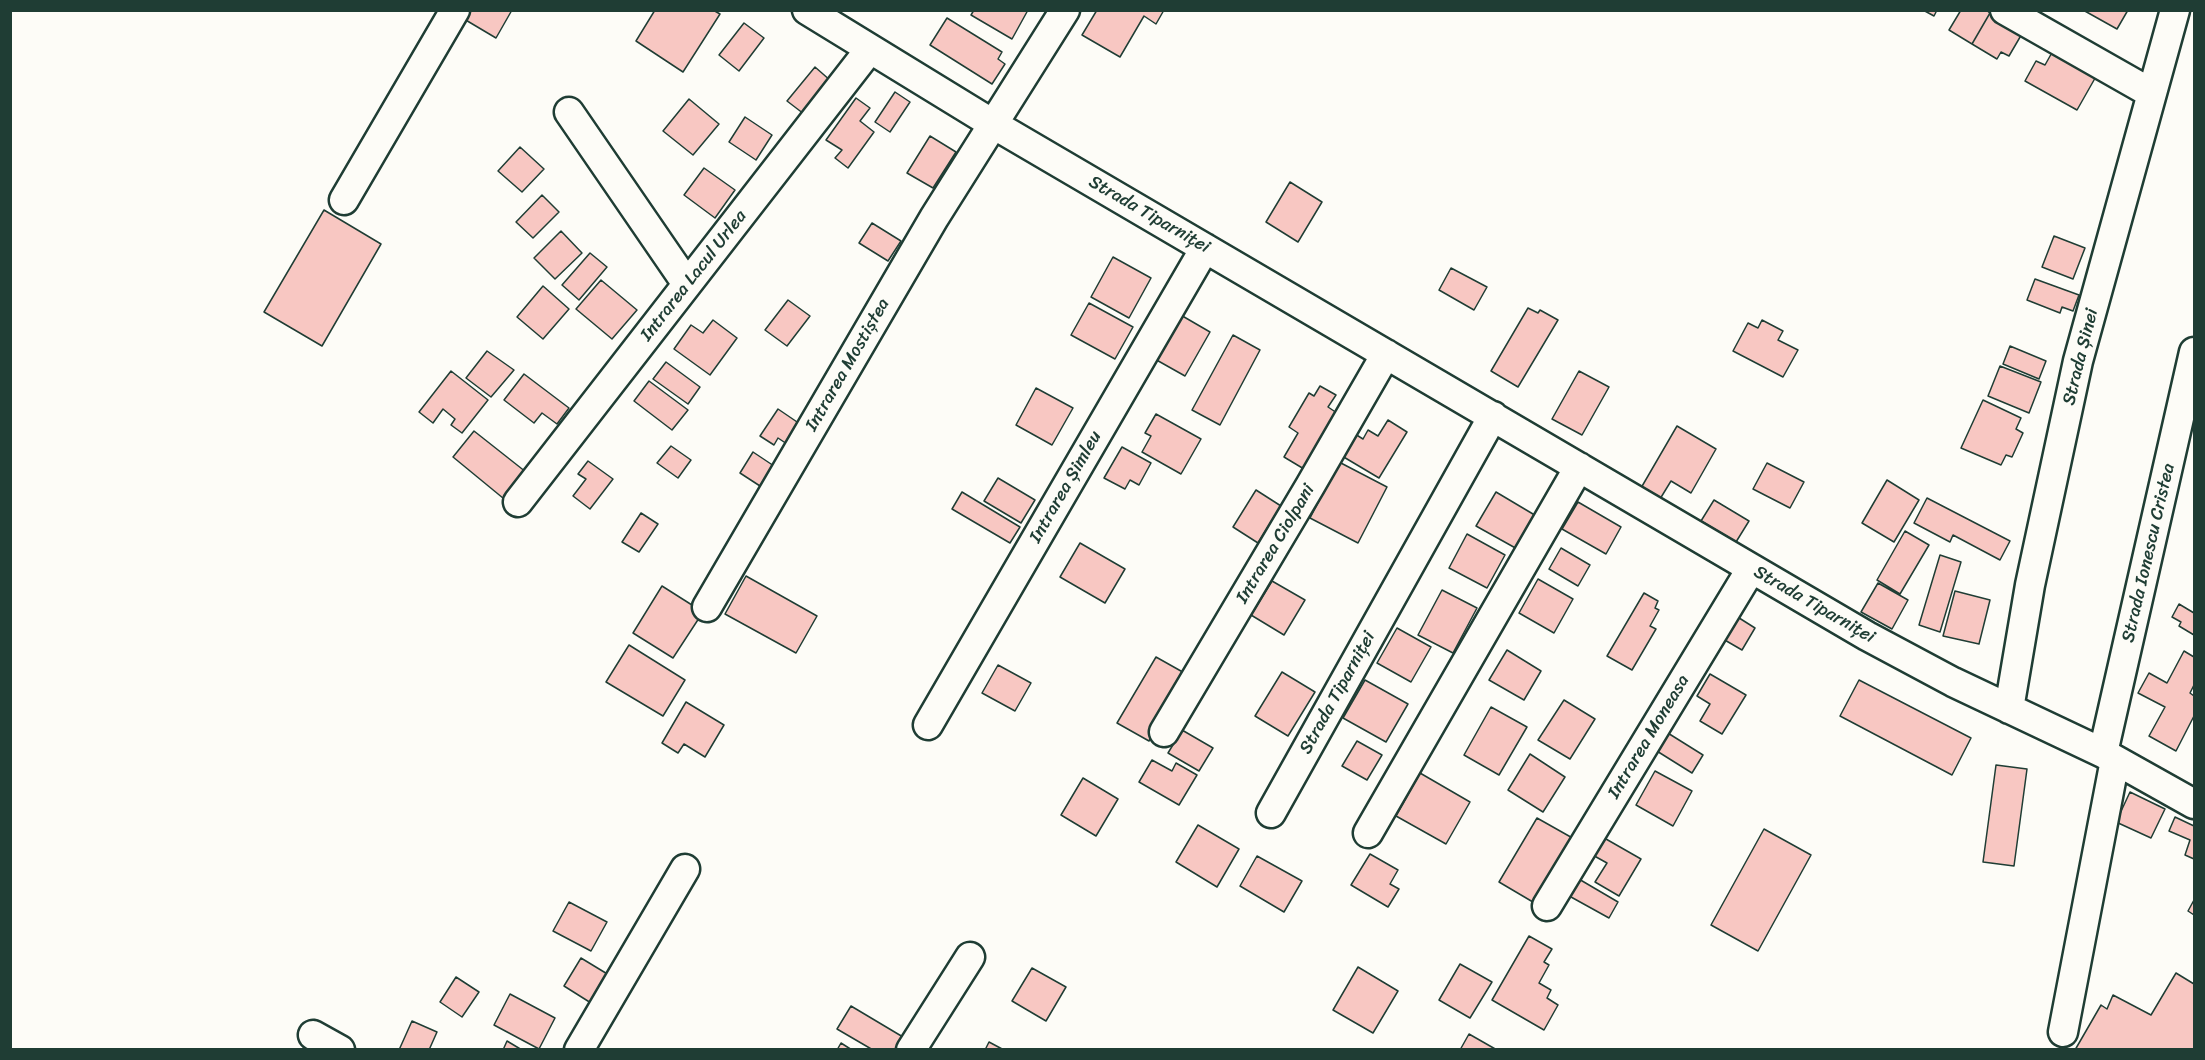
<!DOCTYPE html>
<meta charset="utf-8">
<style>
body{margin:0}
#map{position:relative;width:2205px;height:1060px;overflow:hidden;background:#fdfcf7;font-family:Sriracha,sans-serif}
canvas{display:block}
.frame{position:absolute;inset:0;border:12px solid #1f3d34;pointer-events:none}
</style>
<div id="map">
<canvas width="2205" height="1060"></canvas>
<div class="frame"></div>
</div>
<script>
const ctx = document.querySelector('canvas').getContext('2d');
ctx.lineJoin = 'round';
function fillPath(path, color) { ctx.fillStyle = color; ctx.fill(path, 'evenodd'); }
function strokePath(path, color, width, dash) { ctx.strokeStyle = color; ctx.lineWidth = width; ctx.lineCap = dash ? 'butt' : 'round'; ctx.setLineDash(dash || []); ctx.stroke(path); }
function drawText(font, color, halo, rows, align = 'center') {
  ctx.font = font + ' Sriracha,sans-serif'; ctx.lineWidth = 4.5; ctx.setLineDash([]); ctx.textBaseline = 'middle'; ctx.strokeStyle = halo; ctx.fillStyle = color; for (const [text, x, y, turn = 0] of rows) {
    ctx.save(); ctx.translate(x, y); ctx.rotate((+turn || 0) * Math.PI / 180); ctx.textAlign = isNaN(turn) ? turn : align; if (halo) ctx.strokeText(text, 0, 0); ctx.fillText(text, 0, 0); ctx.restore();
  }
}
const building = new Path2D(`
 M469 10H512L496 38 464 19Z
 M655 10H713L720 14 683 72 636 41Z
 M974 10H1028L1012 39 971 15Z
 M1097 10H1164L1156 24 1144 16 1120 57 1082 35Z
 M1923 10H1937L1934 16Z
 M1961 10H1986L1990 13 1972 44 1949 30Z
 M2083 10H2128L2117 29Z
 M1990 13 2023 32 2009 56 2001 52 1997 59 1972 44Z
 M947 18 1002 52 998 59 1005 64 992 84 930 45Z
 M744 23 764 38 739 71 719 55Z
 M2054 49 2098 73 2077 110 2025 81 2036 61 2045 65Z
 M815 67 831 81 804 114 787 101Z
 M895 92 910 102 890 132 875 122Z
 M856 98 870 108 860 121 874 132 848 168 835 158 842 150 826 140Z
 M689 99 719 124 693 155 663 131Z
 M745 117 772 135 756 160 729 142Z
 M930 136 956 152 933 188 907 173Z
 M520 147 544 169 522 192 498 171Z
 M704 168 735 190 715 218 684 195Z
 M1290 182 1322 202 1298 242 1266 222Z
 M542 195 559 212 533 238 516 222Z
 M324 210 381 244 322 346 264 312Z
 M872 223 901 241 888 261 859 243Z
 M561 231 582 253 555 279 534 258Z
 M2054 236 2085 248 2073 279 2042 267Z
 M590 253 607 267 579 300 562 285Z
 M1113 257 1151 278 1129 318 1091 297Z
 M1451 268 1487 287 1474 310 1439 290Z
 M2035 279 2079 295 2073 311 2062 307 2060 313 2027 300Z
 M601 280 637 310 612 339 576 309Z
 M543 286 569 309 543 339 517 317Z
 M788 300 810 316 787 346 765 330Z
 M1089 303 1133 327 1115 359 1071 335Z
 M1528 308 1538 313 1540 310 1558 320 1518 387 1491 371Z
 M1179 314 1210 332 1185 376 1153 358Z
 M713 320 737 338 710 375 674 349 691 325 703 333Z
 M1762 320 1783 331 1778 340 1798 350 1783 377 1733 351 1748 323 1758 328Z
 M1233 335 1260 350 1220 425 1192 410Z
 M2010 346 2046 361 2039 379 2003 364Z
 M487 351 514 370 491 397 466 378Z
 M666 362 700 387 688 404 653 379Z
 M2000 366 2041 382 2029 413 1988 396Z
 M451 371 488 400 462 433 451 425 455 419 443 409 433 423 419 412Z
 M1579 371 1609 387 1582 435 1552 419Z
 M524 374 569 408 557 424 542 413 534 423 504 400Z
 M649 381 688 410 672 430 634 401Z
 M1320 386 1336 395 1328 407 1337 413 1304 469 1284 457 1298 433 1289 427 1309 393 1314 396Z
 M1036 388 1073 408 1052 445 1016 425Z
 M1983 400 2021 418 2016 429 2023 433 2012 457 2006 455 2001 465 1961 448Z
 M778 409 803 426 790 446 778 438 774 445 760 436Z
 M1156 414 1201 439 1181 474 1142 452 1151 436 1145 433Z
 M1388 420 1407 432 1379 478 1342 456 1355 434 1363 439 1368 430 1378 436Z
 M1677 426 1716 449 1691 493 1671 481 1660 499 1641 488Z
 M474 431 531 476 509 503 453 457Z
 M671 446 691 460 678 478 657 463Z
 M1122 447 1151 463 1139 485 1130 480 1125 489 1104 478Z
 M753 452 774 466 760 486 740 473Z
 M588 461 613 479 590 509 573 496 586 479 578 474Z
 M1339 462 1387 487 1358 543 1310 518Z
 M1767 463 1804 482 1790 508 1753 489Z
 M998 478 1035 500 1021 523 984 501Z
 M1887 480 1919 500 1894 542 1862 523Z
 M1256 490 1281 506 1258 543 1233 527Z
 M962 492 1020 527 1010 543 952 509Z
 M1496 492 1538 517 1519 550 1476 526Z
 M1927 498 2010 541 2000 560 1953 535 1950 542 1914 523Z
 M1714 500 1749 521 1736 542 1701 521Z
 M1578 502 1621 527 1606 554 1562 529Z
 M641 513 658 524 639 552 622 542Z
 M1905 531 1929 545 1900 594 1877 580Z
 M1467 534 1505 555 1487 588 1449 568Z
 M1080 543 1125 569 1105 603 1060 577Z
 M1561 548 1590 565 1578 586 1549 569Z
 M1940 555 1961 562 1940 632 1919 625Z
 M746 576 817 616 796 653 725 614Z
 M1538 579 1573 599 1554 633 1519 613Z
 M1272 581 1305 600 1284 635 1251 615Z
 M1878 583 1908 600 1892 629 1861 612Z
 M662 586 703 612 673 658 633 633Z
 M1442 590 1477 608 1453 653 1418 635Z
 M1955 591 1990 600 1979 644 1943 636Z
 M1644 593 1658 601 1655 608 1659 610 1650 626 1656 629 1632 670 1607 656Z
 M2179 604 2194 613V635L2179 626 2181 622 2172 617Z
 M1736 616 1755 628 1742 650 1723 639Z
 M1397 628 1431 647 1411 682 1377 663Z
 M629 645 685 680 663 716 606 682Z
 M1507 650 1541 671 1524 700 1489 680Z
 M2184 651 2194 657V685L2190 693 2194 696V716L2176 751 2149 736 2165 707 2138 693 2149 673 2167 683Z
 M1156 657 1188 675 1149 741 1117 723Z
 M998 665 1031 683 1015 711 982 693Z
 M1282 672 1315 692 1288 736 1255 716Z
 M1710 674 1746 695 1722 734 1700 721 1710 704 1697 696Z
 M1365 680 1408 704 1386 742 1343 718Z
 M1859 680 1971 738 1952 775 1840 716Z
 M1564 700 1595 719 1570 759 1538 740Z
 M686 702 724 725 705 757 684 744 678 753 662 743Z
 M1491 707 1527 727 1499 775 1464 755Z
 M1182 730 1213 748 1199 771 1168 753Z
 M1663 730 1703 755 1692 773 1652 748Z
 M1357 741 1382 755 1367 780 1342 766Z
 M1530 754 1565 777 1543 812 1508 790Z
 M1152 760 1172 771 1176 763 1197 775 1179 805 1139 782Z
 M1996 765 2027 769 2014 866 1983 862Z
 M1655 771 1692 791 1673 826 1636 805Z
 M1420 773 1470 802 1446 844 1396 816Z
 M1083 778 1118 799 1096 836 1061 815Z
 M2130 792 2165 809 2151 838 2116 822Z
 M2175 817 2194 826V859L2185 855 2190 840 2169 831Z
 M1537 818 1576 840 1538 905 1499 882Z
 M1198 825 1239 849 1217 887 1176 862Z
 M1764 829 1811 855 1758 951 1711 925Z
 M1599 835 1641 859 1619 896 1595 882 1607 863 1589 853Z
 M1370 854 1398 870 1390 884 1399 889 1388 907 1351 885Z
 M1257 856 1302 881 1284 912 1240 886Z
 M1572 875 1618 902 1609 918 1562 892Z
 M2194 900V915L2188 911Z
 M569 902 607 922 591 951 553 931Z
 M1529 936 1552 949 1544 962 1549 965 1539 983 1551 990 1547 998 1558 1005 1544 1030 1492 1000Z
 M581 958 609 975 591 1003 564 986Z
 M1460 964 1492 982 1470 1018 1439 1000Z
 M1358 967 1398 991 1373 1033 1333 1010Z
 M1032 968 1066 987 1046 1021 1012 1001Z
 M2176 973 2194 984V1050H2075L2101 1005 2107 1009 2113 995 2151 1015Z
 M456 977 479 992 462 1017 440 1002Z
 M510 994 555 1018 539 1049 494 1025Z
 M851 1006 903 1037 896 1050H873L837 1029Z
 M412 1021 437 1032 429 1050H399Z
 M1469 1034 1497 1050H1460Z
 M507 1041 522 1050H503Z
 M989 1042 1004 1050H985Z
 M841 1043 852 1050H837Z`);
fillPath(building, '#f8c7c2');
strokePath(building, '#1f3d34', 1.5);
const minor = new Path2D(`
 M807 10 993 124 1867 636 1953 682 2103 753 2194 804
 M2005 10 2151 93
 M569 112 687 284
 M344 200 455 10
 M518 502 870 49
 M707 607 934 218 1065 10
 M2009 709 2030 585 2078 361 2175 10
 M928 725 1205 248
 M1164 732 1310 486 1386 354
 M2103 753 2194 352
 M1271 813 1493 416
 M1368 833 1579 467
 M1547 906 1751 569
 M2063 1032 2115 760
 M313 1035 340 1050
 M579 1050 685 869
 M911 1050 970 957`);
strokePath(minor, '#1f3d34', 33);
strokePath(minor, '#fdfcf7', 28);
drawText('18px', '#1f3d34', '#fdfcf7', [
 ["Strada Tiparniței",1149,215,30],
 ["Intrarea Lacul Urlea",694,276,-52],
 ["Strada Șinei",2081,357,-76],
 ["Intrarea Mostiștea",848,365,-60],
 ["Intrarea Șimleu",1066,487,-60],
 ["Intrarea Ciolpani",1276,544,-59],
 ["Strada Ionescu Cristea",2149,553,-77],
 ["Strada Tiparniței",1814,605,30],
 ["Strada Tiparniței",1338,693,-61],
 ["Intrarea Moneasa",1649,737,-59]
]);
</script>
